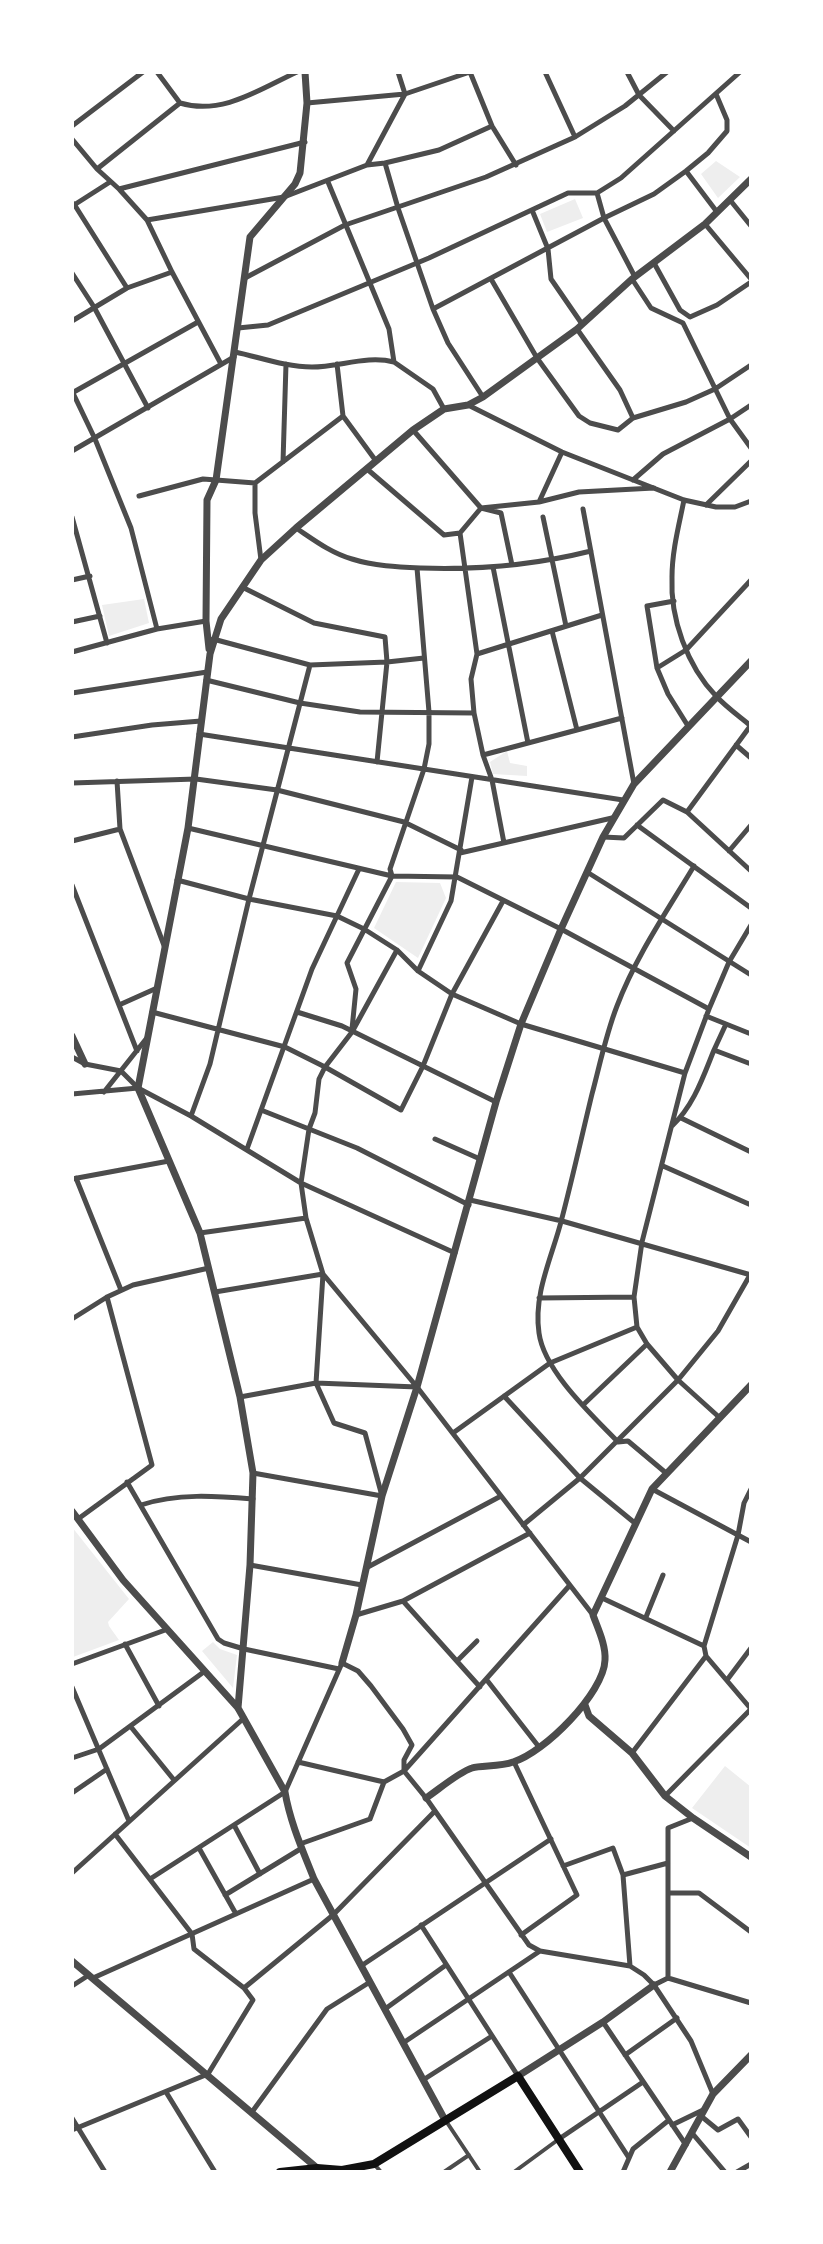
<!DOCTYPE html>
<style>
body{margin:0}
#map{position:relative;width:823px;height:2244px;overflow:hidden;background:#fff;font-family:"DejaVu Sans",sans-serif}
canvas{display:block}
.frame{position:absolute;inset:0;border:74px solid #fff;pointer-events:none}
</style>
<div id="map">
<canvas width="823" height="2244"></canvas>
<div class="frame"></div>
</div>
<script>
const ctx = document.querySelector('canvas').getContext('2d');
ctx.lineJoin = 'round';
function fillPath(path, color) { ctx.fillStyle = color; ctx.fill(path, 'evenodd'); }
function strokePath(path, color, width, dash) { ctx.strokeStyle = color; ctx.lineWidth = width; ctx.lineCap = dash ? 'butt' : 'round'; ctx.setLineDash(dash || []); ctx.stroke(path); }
fillPath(new Path2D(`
 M716 161 740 177 718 198 701 174Z
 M575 199 583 218 547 232 540 214Z
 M144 599 149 623 109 636 102 605Z
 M507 751 510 763 527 766V776L493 774 490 762Z
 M396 882 440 883 446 898 418 958 374 928Z
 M72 1527 129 1599 108 1622 109 1626 119 1640 73 1657Z
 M213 1642 220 1649 237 1655 233 1688 202 1651Z
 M725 1766 751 1787V1848L692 1808Z`), '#eee');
strokePath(new Path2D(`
 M446 2121 480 2172
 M374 2164 381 2172
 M444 2172 469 2155
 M514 2172 559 2139`), '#4c4c4c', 4);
strokePath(new Path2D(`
 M157 72 180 103
 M470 72 492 126 516 165
 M545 72 575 137
 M627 72 639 95 674 131
 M307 103 405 94 470 72
 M72 126 143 72
 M72 139 97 169 119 189 147 220 172 272 221 364
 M385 163 398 208 433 309 448 343 483 397
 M367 165 405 94 398 72
 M97 169 180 103C222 116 260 89 297 72
 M686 171 717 212
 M328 182 389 329 394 362 433 389 444 409
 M119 189 305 142
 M597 193 621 178 740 72
 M597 193 604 218 635 277
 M730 200 751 226
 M74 204 127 288
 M74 205 110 182
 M532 210 548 249 551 279 582 324
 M147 220 284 197 367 165 385 163 439 150 492 126
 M705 224 751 279
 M654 263 680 310 690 317 717 305 751 282
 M72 273 94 307 148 408
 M245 278 345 225 486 177 575 137 625 106 667 72
 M491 279 537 358 579 416 590 423 618 430 633 418 686 402 715 389 751 365
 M632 279 651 308 683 323 730 419 751 448
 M433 309 604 218 654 194 686 171 708 153 727 131V120L716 94
 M72 321 127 288 172 272
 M238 328 268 325 429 258 568 193H597
 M577 329 620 390 633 418
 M235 352C259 357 286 367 312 367 339 367 367 355 394 362
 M337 364 343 416 376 461
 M72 391 95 439 131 528 157 629
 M72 393 198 322
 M468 405 562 452 684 500 716 507H735L751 501
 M413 430 481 508 501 513 512 565
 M72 451 234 357
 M283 462 286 364
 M367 469 444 535 460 533
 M633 480 663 454 730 419 751 405
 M255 483V513L261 560
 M139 496 203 479 255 483 343 416
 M684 500C679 525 672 551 672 577 670 618 687 666 716 696 726 707 739 716 751 726
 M539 502 562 452
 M706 505 751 461
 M583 509 634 784
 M72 517 107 643
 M543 517 566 626
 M296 528C314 540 331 553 352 559 374 566 398 567 421 568 479 570 535 565 591 551
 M493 567 528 743
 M72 580 90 576
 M242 587 314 623 385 637 387 662 377 762
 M674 601 647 606 657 668 668 694 688 726
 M72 622 100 616
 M552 631 577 730
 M213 639 310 665 387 662 424 658
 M72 652 157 629 206 621
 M477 654 602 615
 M657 668 686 650 751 580
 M206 680 300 703 360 712 474 713
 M72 693 207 672
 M199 734 623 800
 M72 737 152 725 201 721
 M736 745 751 758
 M483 755 622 718
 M117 781 120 829 165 948
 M72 783 196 779 277 790 404 822 461 850
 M687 812 751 725
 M637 825 751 908
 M188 828 392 876 457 877 561 929 709 1009
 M603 837 624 838 663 800 687 812 751 871
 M72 841 120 829
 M504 843 492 780 483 755 474 713 471 679 477 654 460 533 481 508 539 502 579 492 654 488
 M729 851 751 825
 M460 853 612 818
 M587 872 751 975
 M177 880 249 899 337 916 364 929 397 950 418 971 452 994 521 1024 685 1073
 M72 885 137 1051
 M397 950 352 1032 325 1067 319 1079 315 1113 309 1129 301 1183 306 1218 323 1274 417 1387 593 1615
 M418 971 451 901 472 777
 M119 1005 157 988
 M152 1012 285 1047 325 1067 401 1110 423 1066 452 994 503 901
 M297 1012 342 1026 496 1102
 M706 1016 751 1034
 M726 1024 714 1050 751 1064
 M352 1029 356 989 347 963 392 876 390 869 424 769 429 744V712L417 568
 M72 1057 85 1064 121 1071 138 1088 191 1116 301 1183 455 1253
 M104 1092 146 1039
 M72 1094 138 1088
 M261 1110 357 1148 469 1205
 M191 1116 210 1064 249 899 310 665
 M681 1118 751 1152
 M672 1126C694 1105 703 1077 714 1050
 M435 1139 480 1159
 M247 1149 312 969 359 869
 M663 1166 751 1205
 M76 1178 121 1290
 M72 1179 169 1161
 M470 1200 562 1221 751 1275
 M200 1233 306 1218
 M215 1292 323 1274 316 1383 334 1423 365 1433 382 1496 253 1473
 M539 1298 634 1297
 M72 1319 107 1297 133 1285 209 1268
 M504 1396 580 1478 636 1524
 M240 1397 316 1383 417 1387
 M583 1405 647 1344
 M720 1418 678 1380 647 1344 637 1327 634 1297 642 1242 685 1073 709 1009 729 962 751 925
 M453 1433 550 1363 637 1327
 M666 1473 628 1441 618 1442C592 1415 544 1371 539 1333 533 1293 553 1255 562 1218 573 1176 582 1135 592 1094 600 1064 606 1034 617 1006 636 956 667 911 694 866
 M127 1482 218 1639 224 1643 244 1649 339 1669
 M652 1489 751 1542
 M141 1505C177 1493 216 1496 253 1499
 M78 1519 152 1465 107 1297
 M523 1525 580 1478 678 1380 718 1331 750 1275
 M250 1565 362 1585
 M366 1568 501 1496
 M602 1598 704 1646 706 1656 632 1753
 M403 1601 480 1687
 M356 1615 403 1601 530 1533
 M646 1617 663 1575
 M125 1644 159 1706
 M704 1646 738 1535 744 1503 751 1489
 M706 1656 751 1709
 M457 1661 477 1641
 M72 1664 168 1629
 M486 1679 539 1747
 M727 1680 751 1648
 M72 1687 129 1821
 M131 1727 174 1780
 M72 1758 99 1749 205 1671
 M298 1762 384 1782
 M514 1762 577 1895 521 1935
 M72 1793 107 1769
 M665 1796 751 1709
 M234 1825 260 1874
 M115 1834 192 1934 194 1949 244 1988
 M300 1844 370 1819 384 1782 404 1771 570 1585
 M199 1848 236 1914
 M563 1866 613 1848 623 1875 630 1966
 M72 1873 244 1718
 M623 1875 668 1863
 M150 1879 285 1792 342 1663 358 1671 371 1686 403 1729 412 1745 404 1760V1771L426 1798 529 1945 540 1951 630 1966 644 1975 654 1985 691 2041 713 2094
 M668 1893H699L751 1932
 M225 1895 302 1848
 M421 1925 518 2076
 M361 1966 551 1839
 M509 1972 629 2158
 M93 1978 314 1879
 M668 1978V1828L693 1818
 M654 1985 668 1978 751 2003
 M72 1986 89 1975
 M385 2009 446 1965
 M603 2022 686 2145
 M403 2043 540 1951
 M625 2055 677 2018
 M423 2080 492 2036
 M166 2092 215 2172
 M252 2112 327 2009 370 1982
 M701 2116 718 2130 738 2119 751 2137
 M72 2118 105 2172
 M672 2125 703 2110
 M72 2130 208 2074 253 2000 244 1988 333 1915 435 1811
 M692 2133 725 2172
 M559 2139 643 2082
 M623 2172 633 2149 669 2120
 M737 2172 751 2164`), '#4c4c4c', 5);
strokePath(new Path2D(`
 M209 649 206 621 207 500 216 480 250 237 295 184 300 173 307 103 305 72
 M72 1036 85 1064
 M72 1511 123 1580 238 1708 285 1792C290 1822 303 1851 314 1879L445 2120
 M342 1663 356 1615 382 1496 417 1387 496 1102 521 1024 561 929 603 837 634 784 751 661
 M585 1705 589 1716 632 1753 665 1796 693 1818 751 1857
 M238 1708 250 1565 253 1473 240 1397 200 1233 138 1088 188 828 210 654 221 619 261 560 296 528 413 430 444 409 468 405 483 397 577 329 632 279 705 224 751 179
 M426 1798C438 1790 459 1772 472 1768 481 1765 500 1767 513 1762 544 1753 604 1693 605 1660 606 1645 598 1629 593 1615L652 1489 751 1385
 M72 1961 317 2168
 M518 2076 603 2022 654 1985
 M670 2172 713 2094 751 2055`), '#4c4c4c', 7);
strokePath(new Path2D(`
 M280 2172 317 2168 342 2170 374 2164 518 2076 580 2172`), '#111', 8);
</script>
